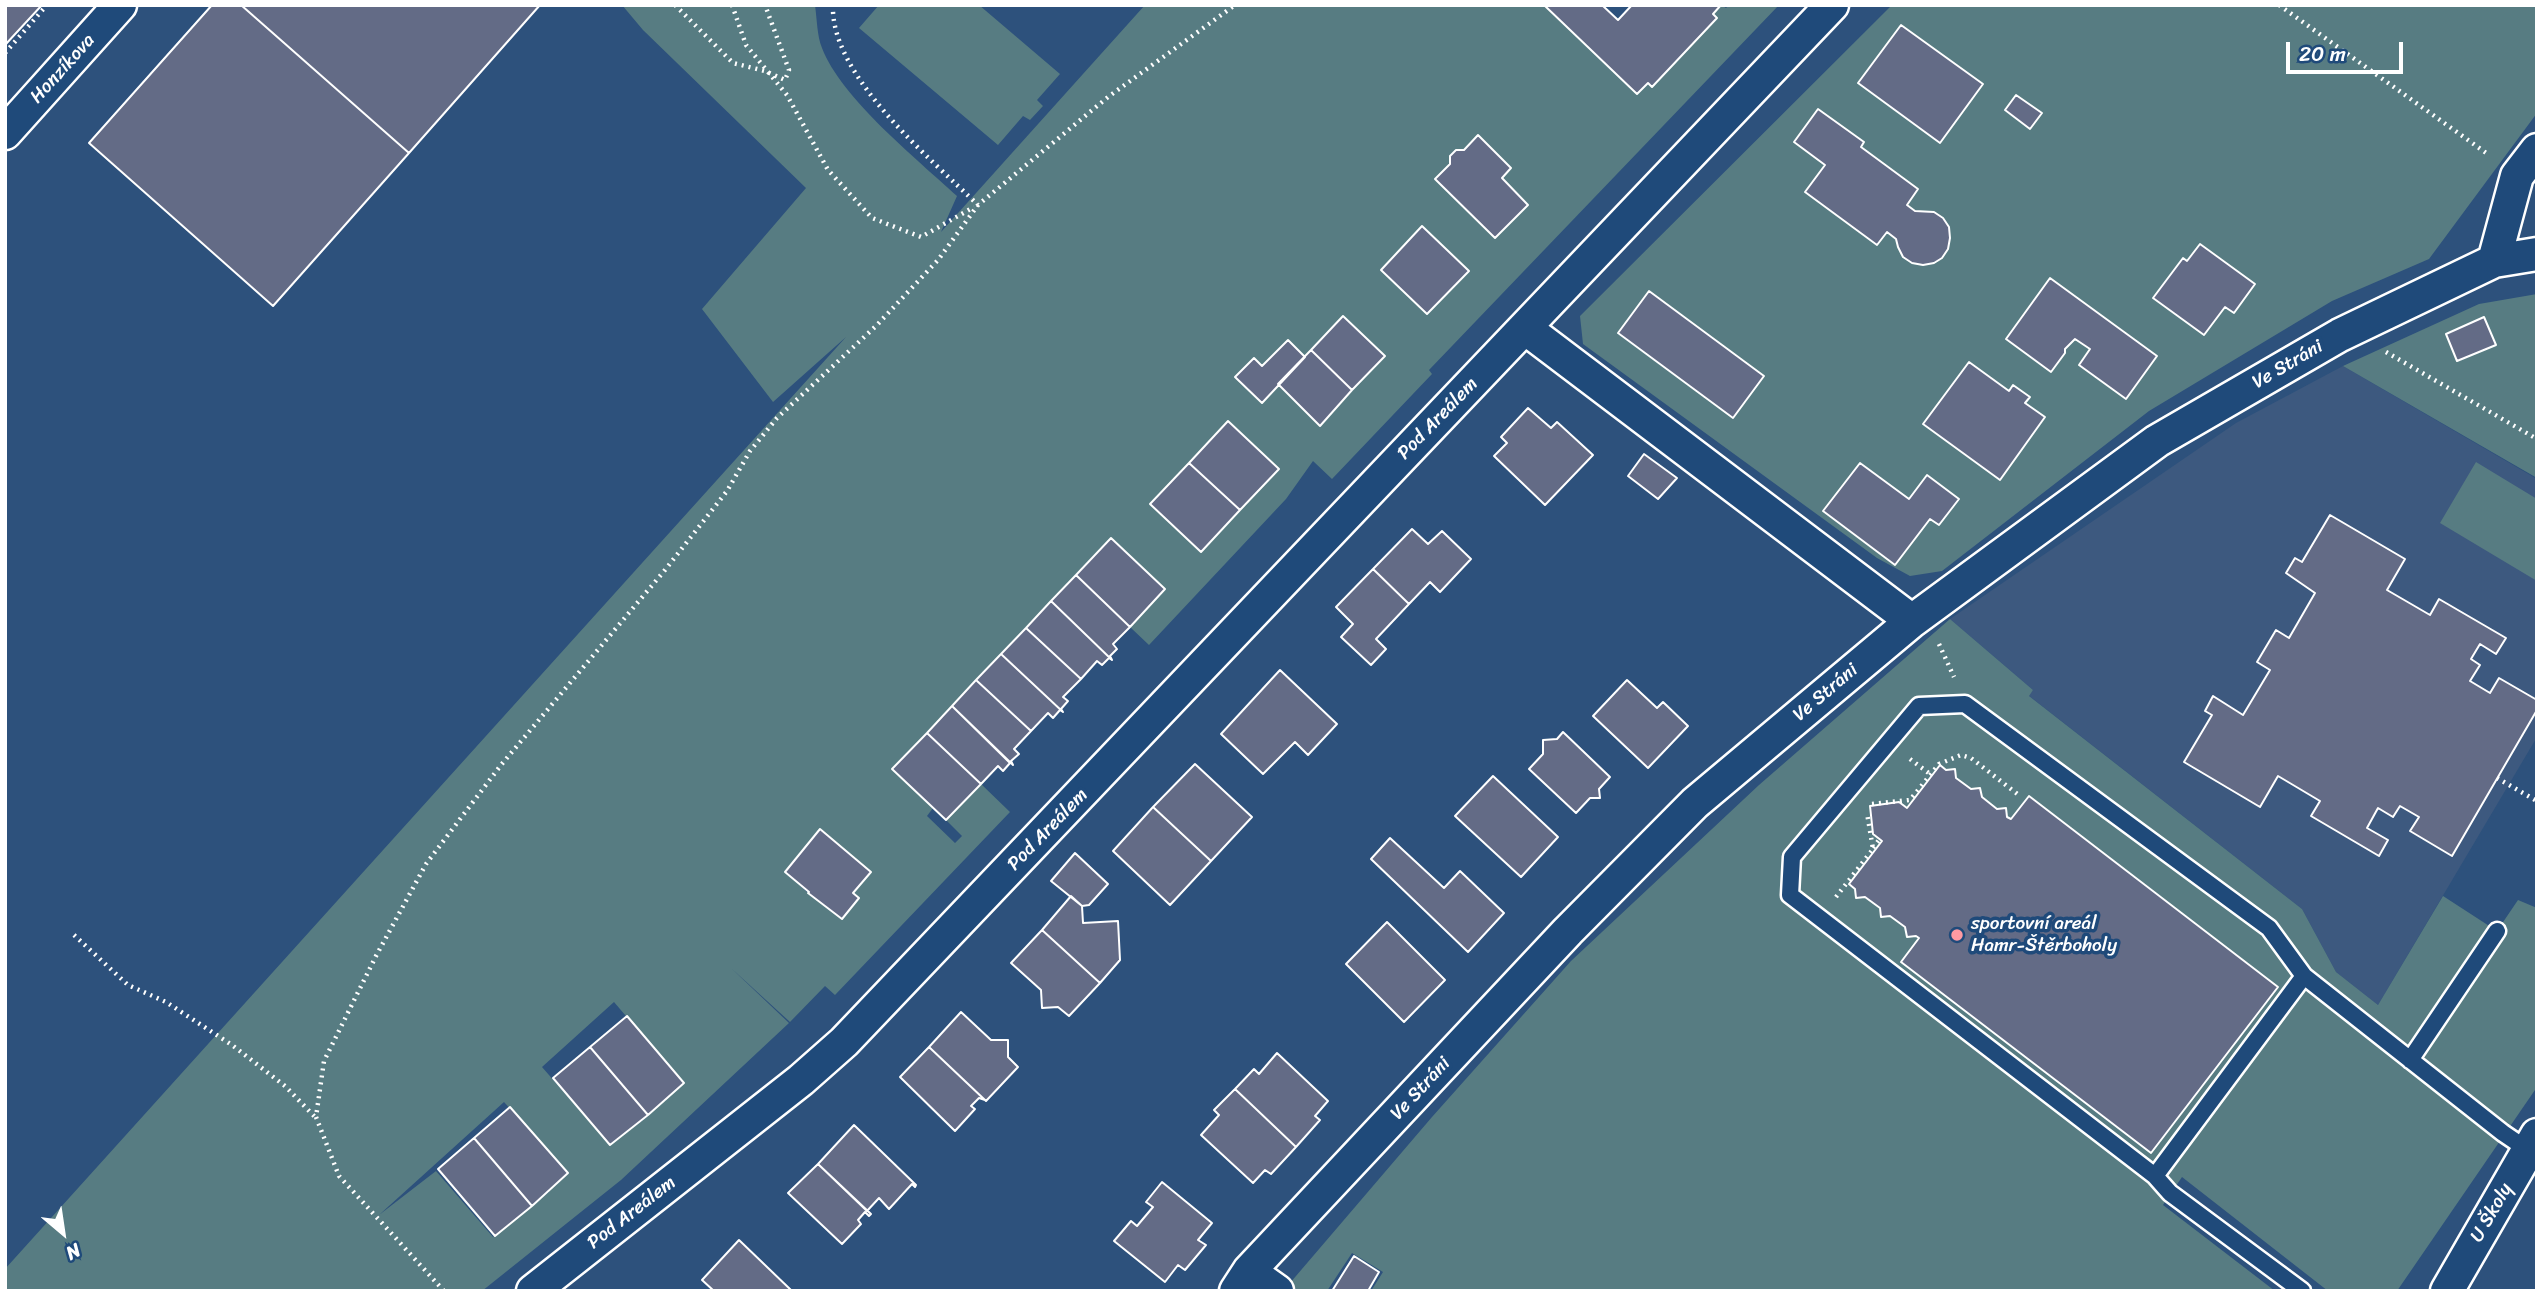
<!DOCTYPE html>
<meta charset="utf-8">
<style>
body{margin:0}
#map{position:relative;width:2542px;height:1296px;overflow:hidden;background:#2d517c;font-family:Sriracha,sans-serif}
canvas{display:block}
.frame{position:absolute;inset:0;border:7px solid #fff;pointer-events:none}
.north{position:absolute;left:28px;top:1198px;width:70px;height:70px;-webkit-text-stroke:5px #1f4a7a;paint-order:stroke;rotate:151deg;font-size:19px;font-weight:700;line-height:28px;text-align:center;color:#fff}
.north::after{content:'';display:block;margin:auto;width:24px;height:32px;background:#fff;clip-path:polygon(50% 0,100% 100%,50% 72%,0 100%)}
.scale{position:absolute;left:2286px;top:42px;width:117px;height:32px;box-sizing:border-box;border:4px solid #fff;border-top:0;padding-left:9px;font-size:21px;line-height:24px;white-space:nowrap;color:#fff;-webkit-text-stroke:5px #1f4a7a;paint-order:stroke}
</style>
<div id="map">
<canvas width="2542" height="1296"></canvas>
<div class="frame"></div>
<div class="north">N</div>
<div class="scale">20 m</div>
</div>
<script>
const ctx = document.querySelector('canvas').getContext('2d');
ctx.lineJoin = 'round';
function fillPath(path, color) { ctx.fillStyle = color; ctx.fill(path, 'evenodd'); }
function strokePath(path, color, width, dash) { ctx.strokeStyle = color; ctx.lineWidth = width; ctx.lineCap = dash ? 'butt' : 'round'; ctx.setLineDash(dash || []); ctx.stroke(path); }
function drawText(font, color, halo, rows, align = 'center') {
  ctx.font = font + ' Sriracha,sans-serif'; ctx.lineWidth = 7; ctx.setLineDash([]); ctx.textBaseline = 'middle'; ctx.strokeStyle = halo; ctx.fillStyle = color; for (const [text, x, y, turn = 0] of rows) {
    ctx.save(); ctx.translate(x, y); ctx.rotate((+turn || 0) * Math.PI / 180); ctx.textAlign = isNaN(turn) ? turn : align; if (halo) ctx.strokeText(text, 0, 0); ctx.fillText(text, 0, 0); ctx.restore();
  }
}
fillPath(new Path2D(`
 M2343 366 2537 479V737L2378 1005 2336 972 2302 909 2028 695 2033 690 1950 619 2236 423Z`), '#3d597f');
fillPath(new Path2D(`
 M622 5H815C817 19 817 36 822 48 841 98 917 159 957 196L941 232 1145 5H1544L1637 94 1648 83 1652 86 1717 18 1713 14 1721 5 1726 8 1729 5H1779L1429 370 1432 374 1332 479 1313 461 1286 499 1149 645 1130 627 1165 589 1110 538 892 769 933 808 927 816 955 843 962 836 946 820 981 784 1010 812 835 995 825 986 790 1022 731 968 789 1023 621 1180 482 1291H5V1269L846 337 773 402 702 309 806 188 643 30ZM1479 136 1511 168 1502 178 1528 204 1496 237 1435 179 1450 164V155L1456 150H1464ZM1381 270 1468 271 1427 314ZM1385 356 1320 425 1279 386H1276L1262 403 1235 377 1253 359 1262 366 1305 357ZM1228 422 1278 469 1201 552 1150 504ZM820 829 871 872 853 893 859 898 812 897 785 871ZM614 1002 683 1083 665 1098 666 1101 664 1100 647 1117 610 1145 542 1067ZM504 1102 567 1173 548 1190 549 1192 493 1237 436 1171 379 1215Z
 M879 5H979L1060 74 1037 100 1043 106 1030 120 1023 116 998 145 859 28Z
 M1892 5H2537V113L2429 259 2332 301 2149 411 1942 571 1910 576 1877 558 1583 344 1580 316ZM1901 25 1983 84 1940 143 1858 83ZM2017 95 2041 114 2030 129 2005 111ZM1864 142 1861 147 1918 189 1907 205 1915 211 1934 212C1950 228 1957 237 1942 258L1903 257 1898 247 1896 239 1887 232 1876 245 1805 192 1825 165ZM2200 244 2255 284 2234 313 2225 307 2204 335 2154 298 2182 258 2187 261ZM2050 279 2157 356 2126 399 2079 365 2090 349 2075 339 2069 343 2051 371ZM1649 291 1764 376 1733 418 1618 334ZM1969 362 2009 391 2014 385 2029 397 2025 403 2045 418 2000 479 1923 424ZM1861 463 1909 499 1927 475 1958 499 1939 525 1930 519 1895 565 1823 511Z
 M2537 294V478L2343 366 2479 304ZM2484 318 2496 345 2458 361 2446 333Z
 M2476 462 2537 499V581L2440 523Z
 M1950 619 2033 690 2029 696 2302 909 2336 972 2378 1005 2443 896 2497 931 2518 900 2537 908V1087L2397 1291H2328L2182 1177 2163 1205 2275 1291H1371L1383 1272 1352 1253 1327 1291H1298L1290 1283 1432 1117 1571 961 1759 785Z`), '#577c82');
const building = new Path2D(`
 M5 5H42L5 45Z
 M212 5H241L409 153 273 306 89 143Z
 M241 5H540L409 153Z
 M1544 5H1602L1618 20 1632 5H1721L1713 14 1717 18 1652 87 1648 83 1637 94Z
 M1901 25 1983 84 1940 143 1858 83Z
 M2016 95 2042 113 2030 129 2005 110Z
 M1818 109 1864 142 1861 147 1918 189 1907 205 1915 211 1934 212 1943 218 1949 227 1950 238 1948 249 1942 258 1934 263 1923 265 1912 263 1903 257 1898 247 1896 239 1887 232 1877 245 1805 192 1825 165 1794 142Z
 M1478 135 1511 168 1502 178 1528 205 1495 238 1435 179 1450 164V156L1456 150H1464Z
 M1422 226 1469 271 1427 314 1381 270Z
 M2200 244 2255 284 2234 313 2225 307 2204 335 2153 298 2183 258 2187 261Z
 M2050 278 2157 356 2126 399 2079 365 2090 349 2075 339 2065 349V353L2051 372 2006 339Z
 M1649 291 1764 376 1733 418 1618 333Z
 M1343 316 1385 356 1352 390 1311 350Z
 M2484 317 2496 345 2457 361 2446 334Z
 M1288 340 1305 357 1262 403 1235 377 1254 358 1262 366Z
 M1311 350 1352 390 1320 426 1278 384Z
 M1969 362 2009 391 2013 385 2030 397 2025 403 2045 417 2000 480 1923 424Z
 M1528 408 1551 428 1557 422 1593 455 1545 505 1494 456 1507 443 1501 437Z
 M1228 421 1279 469 1240 510 1189 463Z
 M1644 454 1677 478 1658 499 1628 476Z
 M1189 463 1240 510 1201 552 1150 504Z
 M1860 463 1909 499 1927 475 1959 499 1939 525 1930 519 1895 565 1823 511Z
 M2330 515 2405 559 2387 590 2430 615 2439 599 2506 638 2496 654 2480 644 2471 659 2480 665 2470 681 2490 693 2499 678 2537 700V710L2452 856 2410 831 2419 817 2400 806 2393 817 2378 808 2367 828 2388 840 2379 856 2311 816 2320 801 2278 776 2260 807 2184 762 2212 715 2205 711 2213 696 2243 715 2270 670 2257 662 2276 630 2289 638 2315 593 2286 573 2295 558 2302 562Z
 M1412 529 1428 544 1442 531 1471 559 1440 592 1430 582 1409 604 1373 569Z
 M1111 538 1165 589 1130 627 1076 575Z
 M1373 569 1409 604 1376 639 1386 649 1371 665 1341 637 1353 624 1336 607Z
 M1076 575 1130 627 1113 644 1117 649 1110 656 1112 660 1051 601Z
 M1051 601 1112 660 1109 658 1102 665 1097 661 1081 679 1026 628Z
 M1026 628 1081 679 1063 697 1068 701 1061 709 1063 712 1001 654Z
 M1001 654 1063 712 1060 710 1053 718 1048 713 1031 731 976 680Z
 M1280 670 1337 724 1308 755 1295 742 1263 774 1221 734Z
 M976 680 1031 731 1014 749 1019 754 1011 761 1013 765 952 706Z
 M1627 680 1657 708 1663 702 1688 726 1648 768 1593 716Z
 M952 706 1010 763 1003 771 998 766 981 784 927 733Z
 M1563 732 1610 777 1599 789 1600 798H1590L1576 813 1529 769 1543 754V740L1557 739Z
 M927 733 981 784 946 820 892 769Z
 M1195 764 1252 817 1211 861 1153 807Z
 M1940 765 1946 770 1955 769 1956 778 1971 789 1980 788 1982 797 1997 809 2006 808 2007 817 2011 819 2029 796 2278 987 2151 1153 1901 962 1919 938 1916 936 1907 937 1905 927 1890 916 1881 917 1880 908 1865 897 1856 898 1855 889 1849 884 1882 841 1873 834 1870 806 1899 802 1907 808Z
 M1493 776 1558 837 1521 877 1455 816Z
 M1153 807 1211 861 1170 905 1113 851Z
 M820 829 871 872 853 893 859 898 842 919 808 893 809 892 785 872Z
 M1390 838 1444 888 1460 871 1504 913 1468 952 1371 859Z
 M1075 853 1108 884 1089 905 1082 906 1051 881Z
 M1071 896 1082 906 1083 923 1118 921 1120 960 1100 983 1042 930Z
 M1387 922 1445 980 1404 1022 1346 964Z
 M1042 930 1100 983 1069 1016 1058 1007 1042 1008 1041 990 1011 963Z
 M961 1012 991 1040H1008V1057L1018 1067 986 1101 929 1047Z
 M627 1016 684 1083 648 1115 590 1047Z
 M590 1047 648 1115 610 1145 553 1078Z
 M929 1047 985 1100 979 1098 971 1106 975 1109 955 1131 900 1077Z
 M1277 1053 1328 1101 1315 1116 1320 1120 1296 1147 1235 1089 1254 1069 1259 1074Z
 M1235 1089 1296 1147 1271 1174 1265 1170 1253 1183 1201 1135 1219 1115 1214 1110Z
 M510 1107 568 1173 532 1206 474 1138Z
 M854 1125 916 1185 915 1187 912 1184 889 1209 879 1198 867 1211 818 1164Z
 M474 1138 532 1206 495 1236 438 1169Z
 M818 1164 871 1214 869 1216 865 1212 858 1220 861 1224 842 1244 788 1193Z
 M1162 1182 1212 1223 1198 1240 1206 1245 1185 1270 1178 1265 1165 1282 1114 1241 1131 1221 1137 1226 1153 1207 1146 1202Z
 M739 1240 792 1291H714L702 1280Z
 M1354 1256 1379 1272 1368 1291H1332Z`);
fillPath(building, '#636b86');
strokePath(building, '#fff', 2);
const lane = new Path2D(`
 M2304 976 2155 1176 1790 895 1792 857 1919 706 1965 704 2269 928 2304 976 2503 1133 2528 1150
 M2410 1060 2497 931
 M2155 1176 2170 1193 2302 1291`);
const street = new Path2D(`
 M5 133 120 5
 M2494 261 2517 176 2537 150
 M1525 328 1912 621
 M1249 1271 1277 1291
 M533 1291 801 1080 844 1042 1832 5
 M1236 1291 1249 1271 1568 931 1695 803 1912 621 2157 441 2340 335 2494 261 2537 254
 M2447 1291 2537 1135`);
strokePath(lane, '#fff', 21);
strokePath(street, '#fff', 37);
strokePath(new Path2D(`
 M675 5 733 63 765 71 785 80 789 70 765 5
 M732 5 746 45 787 95 828 170 872 218 921 237 974 207
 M833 5C830 76 931 159 978 205L1108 97 1235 5
 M2279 5 2489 155
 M5 53 47 5
 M2386 352 2537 439
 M1939 644 1954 677
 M1910 759 1930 774
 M2497 778 2537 801
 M1872 804 1910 800 1939 764 1961 755 1971 758 2020 796
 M1873 848 1879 840
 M1836 897 1873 849 1867 813
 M74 935 128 985 166 1002 232 1045 285 1086 315 1117
 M444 1291 339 1176 316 1117 324 1061 376 956 426 864 501 765 665 570 727 491 750 451 777 418 876 326 938 260 978 205`), '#fff', 4.5, [2, 5]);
strokePath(lane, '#1f4a7a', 16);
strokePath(street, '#1f4a7a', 32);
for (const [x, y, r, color] of [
 [1957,935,7,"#ff9aa2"]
]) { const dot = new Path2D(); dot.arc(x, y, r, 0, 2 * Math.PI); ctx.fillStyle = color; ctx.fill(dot); strokePath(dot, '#1f4a7a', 2.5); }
drawText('19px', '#fff', '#1f4a7a', [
 ["Honzíkova",63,69,-48],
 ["Ve Stráni",2288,365,-30],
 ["Pod Areálem",1438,419,-46],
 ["Ve Stráni",1826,693,-40],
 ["Pod Areálem",1048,830,-46],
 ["Ve Stráni",1421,1089,-47],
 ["Pod Areálem",632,1213,-38],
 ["U Školy",2492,1213,-60]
]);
drawText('19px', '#fff', '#1f4a7a', [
 ["sportovní areál",1971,924],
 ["Hamr-Štěrboholy",1971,946]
], 'left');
</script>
